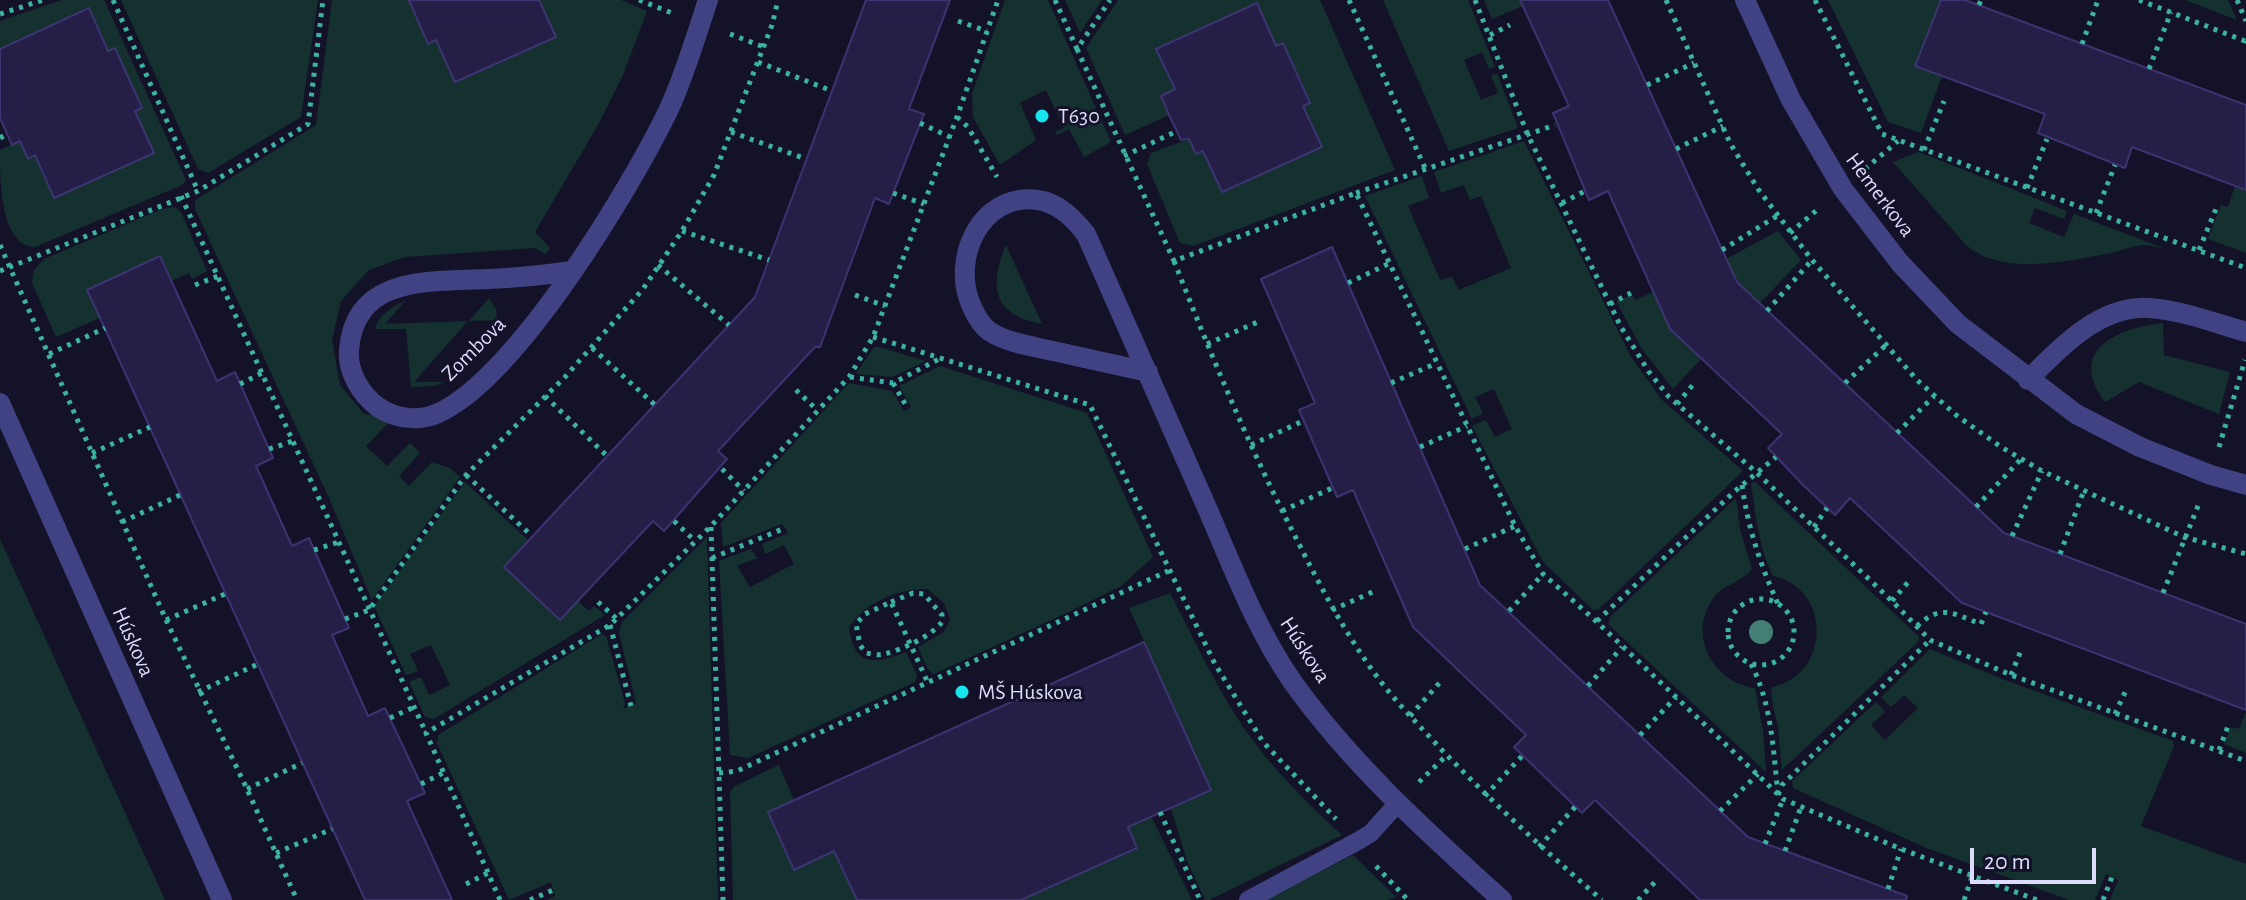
<!DOCTYPE html>
<meta charset="utf-8">
<style>
body{margin:0}
#map{position:relative;width:2246px;height:900px;overflow:hidden;background:#141228;font-family:"Alegreya Sans",sans-serif}
canvas{display:block}
.scale{position:absolute;left:1970px;top:848px;width:126px;height:36px;box-sizing:border-box;border:4px solid #dddbfc;border-top:0;padding-left:10px;font-size:24px;line-height:28px;white-space:nowrap;color:#dddbfc;-webkit-text-stroke:6px #141228;paint-order:stroke}
</style>
<div id="map">
<canvas width="2246" height="900"></canvas>
<div class="scale">20 m</div>
</div>
<script>
const ctx = document.querySelector('canvas').getContext('2d');
ctx.lineJoin = 'round';
function fillPath(path, color) { ctx.fillStyle = color; ctx.fill(path, 'evenodd'); }
function strokePath(path, color, width, dash) { ctx.strokeStyle = color; ctx.lineWidth = width; ctx.lineCap = dash ? 'butt' : 'round'; ctx.setLineDash(dash || []); ctx.stroke(path); }
function drawText(font, color, halo, rows, align = 'center') {
  ctx.font = font + ' "Alegreya Sans",sans-serif'; ctx.lineWidth = 6; ctx.setLineDash([]); ctx.textBaseline = 'middle'; ctx.strokeStyle = halo; ctx.fillStyle = color; for (const [text, x, y, turn = 0] of rows) {
    ctx.save(); ctx.translate(x, y); ctx.rotate((+turn || 0) * Math.PI / 180); ctx.textAlign = isNaN(turn) ? turn : align; if (halo) ctx.strokeText(text, 0, 0); ctx.fillText(text, 0, 0); ctx.restore();
  }
}
fillPath(new Path2D(`
 M62 0H104L186 180 182 185 35 247C0 246 0 180 0 150L20 141 28 158 35 155 54 198 154 153 135 111 142 107 115 49 108 51 89 9 0 49V21Z
 M121 0H318L301 117 208 173 198 169Z
 M332 0H409L428 43 436 40 455 82 556 37 539 0H621L647 11 623 75 598 125 535 232 550 248 545 254 535 248 405 257 369 270 341 301 332 340 340 385 364 414 383 416 389 422 366 446 387 466 410 443 420 453 399 476 409 486 432 462 450 468 460 477 372 600 329 498 195 209V201L200 197 316 125Z
 M1005 0H1048L1111 142 1084 157 1069 129 1057 135 1055 132 1064 128 1046 90 1020 103 1036 140 1000 165 973 117 972 94Z
 M1065 0H1102L1080 33Z
 M1118 0H1320L1395 170 1193 246 1180 243 1147 164 1151 153 1189 139 1196 154 1203 151 1222 192 1322 147 1303 106 1310 103 1283 43 1276 46 1190 33 1157 49 1175 89 1161 96 1169 115 1125 135 1086 48Z
 M1383 0H1468L1495 67 1489 69 1482 52 1464 60 1481 100 1498 93 1491 76 1497 73 1518 128 1449 151Z
 M1484 0H1520L1523 6 1492 19Z
 M1828 0H1941L1915 65 1942 76 1921 133 1888 122Z
 M2185 0H2228L2237 20Z
 M1524 141 1631 357 1662 400 1743 471 1599 609 1593 610 1543 562 1472 426 1486 420 1495 437 1512 429 1494 389 1475 397 1483 413 1472 419 1365 196 1422 176 1429 198 1408 206 1440 280 1452 277 1459 290 1511 268 1481 196 1470 200 1464 185 1441 193 1434 172Z
 M1919 152 2067 211 2064 219 2035 208 2029 223 2064 237 2074 214 2166 249C2159 247 2149 245 2142 245 2131 246 2121 251 2111 253 2067 261 2003 277 1966 245L1893 162Z
 M2235 186 2246 190V253L2208 239 2221 205 2228 207Z
 M175 207 181 212 207 271 192 279 189 273 171 281 160 256 88 290 100 318 56 337 32 283 34 270 44 259 162 209Z
 M1778 231 1801 260 1759 304 1737 282 1726 259Z
 M1006 245 1042 324C994 315 988 288 1006 245Z
 M1653 292 1664 315 1693 302 1704 316 1682 341 1701 359 1673 389 1642 349 1616 301 1632 295 1635 300Z
 M489 298 496 309 497 320 468 321 414 382H445L434 386 411 387 406 329H375C378 315 394 306 406 300L385 324 469 321Z
 M2163 323 2164 355 2230 372 2219 414 2139 382 2105 402C2066 350 2118 328 2163 323Z
 M874 347H879L926 361 892 377 856 374Z
 M940 366 1087 413 1153 557 1121 586 1071 611 934 674 928 670 918 647 944 632 950 619 944 603 927 589C896 589 867 602 849 627 854 667 874 665 906 652L917 675 915 682 748 758 730 755 719 561 751 549 757 558 737 566 750 587 794 564 784 545 765 554 762 544 788 533 782 524 723 547 721 523 849 383 892 391 904 411 911 407 899 386Z
 M1754 481 1919 637 1918 642 1782 770 1778 728 1771 695 1772 687C1831 675 1832 588 1773 576 1758 546 1756 516 1751 484Z
 M465 482 528 540 504 567 559 620 578 601 589 611 594 606 605 615 434 719 425 717 409 682 421 677 429 695 450 685 431 645 410 654 418 671 406 675 374 606Z
 M1736 498 1740 529 1752 569C1743 582 1723 584 1713 599 1687 634 1713 683 1755 688L1763 731 1766 772 1609 625V618Z
 M707 537 718 900H547L555 896 551 882 509 900 437 743 438 735 602 634 606 636 625 703 623 709 636 703 619 633 622 622Z
 M0 539 165 900H0Z
 M1170 593C1189 629 1207 668 1228 703 1258 754 1299 796 1342 835L1209 900H1205L1187 861 1171 808 1210 790 1185 733 1143 750 1170 699 1129 608Z
 M1930 649 2002 679 2173 741 2174 746 2141 826 2246 864V900H2110L2118 880 2106 874 2095 900H2069L1924 847 1793 788 1792 781 1876 702 1885 712 1871 725 1885 740 1918 708 1904 695 1891 707 1881 697Z
 M2246 712V753L2224 744 2231 727 2239 729Z
 M779 765 794 800 768 812 794 869 834 851 857 900H733L730 792 735 786Z
 M1151 816 1192 900H1021L1137 848 1128 827Z
 M1353 855 1396 897 1388 900H1264Z`), '#15312f');
const building = new Path2D(`
 M409 0H539L556 37 455 82 436 40 428 44Z
 M866 0H950L909 109 924 114 915 137 889 204 875 198 820 347H815L718 451 727 459 664 531 653 521 560 620 504 567 755 297Z
 M1520 0H1608L1737 282 2004 533 2246 624V710L1962 603 1850 498 1835 515 1803 485 1768 448 1782 434 1670 329 1608 191 1589 200 1553 113 1569 106Z
 M1941 0H1965L2246 105V190L2132 147 2125 168 2038 133 2045 114 1915 66Z
 M1257 3 1276 46 1283 43 1310 103 1303 106 1322 147 1222 192 1203 151 1196 154 1189 139 1181 140 1169 115 1161 96 1175 89 1156 49Z
 M89 8 108 51 115 48 142 108 135 111 154 153 54 198 35 155 28 159 20 141 12 145 0 118V49Z
 M1332 247 1480 585 1748 837 1907 896 1906 900H1700L1595 800 1582 813 1514 747 1526 735 1413 627 1353 490 1337 497 1299 410 1315 403 1261 279Z
 M160 256 217 381 235 372 273 458 256 466 292 546 309 538 349 628 332 635 368 716 385 708 425 793 407 801 452 900H365L100 318 87 290Z
 M1144 642 1211 790 1128 827 1137 848 1021 900H857L834 851 794 870 768 812Z`);
fillPath(building, '#251f47');
strokePath(building, '#3c3371', 2);
strokePath(new Path2D(`
 M113 0 198 191
 M639 0 672 13
 M1055 0 1077 49 1110 0
 M1349 0 1425 168
 M1475 0 1527 133 1621 327 1649 372 1669 397 1756 472 1892 601 1930 640 2011 675 2246 761
 M1666 0 1730 143 1758 189 1812 260 1917 380 1956 415 2001 447 2042 471 2184 537 2246 554
 M1815 0 1882 134 2246 268
 M2139 0 2245 41 2246 36
 M2237 0 2246 21
 M1979 5 1981 0
 M0 14 43 0
 M958 21 987 31
 M730 34 764 47
 M1490 35 1510 25
 M2082 44 2098 0
 M1077 49 1174 261 1356 193 1515 526 1543 574 1597 622 1783 799 1901 849 2037 900
 M758 62 832 91
 M2149 69 2171 12
 M1647 85 1694 63
 M957 117 968 127 997 177
 M920 123 950 137
 M731 132 806 159
 M0 138 7 134
 M1676 149 1723 126
 M1924 150 1944 101
 M1124 156 1177 131
 M1865 169 1898 141
 M2027 188 2047 139
 M893 193 924 204
 M1356 193 1555 125
 M181 196 426 733
 M1562 203 1585 191
 M2096 213 2115 165
 M682 231 769 260
 M1790 233 1818 209
 M0 245 166 620 247 789 297 900
 M1722 250 1777 216
 M2199 250 2218 204
 M1174 261C1211 355 1250 449 1296 538 1320 586 1344 631 1375 674 1394 700 1417 723 1439 747 1491 801 1545 851 1602 900
 M658 265 729 325
 M0 271 198 191 308 124 323 0
 M1348 283 1390 263
 M195 285 218 276
 M855 295 885 306
 M1610 304 1631 293
 M1767 311 1812 260
 M873 337 1090 405 1215 664 1263 742 1336 819
 M1207 344 1260 321
 M592 348 655 405
 M49 354 105 328
 M850 377 893 383 941 358
 M893 383 908 409
 M1391 383 1437 363
 M1845 383 1886 345
 M240 384 262 373
 M796 390 817 410
 M545 396 607 456
 M1677 404 1696 381
 M1897 433 1934 396
 M1251 445 1303 421
 M1420 447 1467 426
 M2219 447 2245 360
 M269 449 293 441
 M92 453 150 427
 M722 469 744 491
 M466 475 532 536
 M1742 485C1748 528 1760 564 1778 604
 M1976 507 2021 459
 M1282 511 1332 488
 M674 521 695 541
 M122 522 180 495
 M711 527 723 900
 M1814 527 1827 508
 M2012 536 2042 471
 M1465 549 1515 526
 M314 550 339 542
 M2060 554 2083 493
 M712 558 785 528
 M2163 593 2200 501
 M1728 632a33 33 0 1 1 66 0a33 33 0 1 1-66 0Z
 M1892 601 1909 581
 M598 602 617 619
 M891 602 913 593 924 594 942 615V622C930 637 903 649 885 654 879 656 872 654 866 653L860 645 856 624 865 614 891 602 928 683
 M1332 610 1377 590
 M1509 611 1543 574
 M345 619 369 610 466 475 565 377 643 289 682 231 714 175 772 25 778 0
 M166 620 225 594
 M1597 621 1735 491 1776 457
 M610 625 631 706
 M1917 626C1942 603 1953 614 1981 624L1986 612
 M1751 664C1772 704 1773 750 1778 794
 M2011 675 2022 648
 M1588 686 1622 647
 M198 692 258 664
 M2115 714 2127 688
 M1410 716 1442 680
 M390 718 414 707
 M1640 735 1676 697
 M2219 750 2228 726
 M719 773 737 771 1168 571
 M1419 782 1447 755
 M421 784 443 773
 M247 789 302 763
 M1778 795 1782 785 1930 640
 M1485 796 1522 756
 M1720 811 1758 774
 M1160 812 1200 900
 M1765 844 1783 799
 M1539 847 1575 807
 M1785 851 1801 807
 M276 853 332 829
 M1376 866 1408 900
 M466 884 488 873
 M1888 889 1901 849
 M500 900 426 733 610 625 711 526 849 377 873 337 957 117 998 0
 M530 900 553 890
 M1638 900 1655 882
 M1964 900 1972 877
 M2103 900 2112 877`), '#3ab2a4', 5, [4, 6]);
strokePath(new Path2D(`
 M1248 900 1358 841 1371 833 1398 803`), '#414283', 18);
strokePath(new Path2D(`
 M1745 0 1791 100 1843 189 1900 263 1958 324 2076 414 2140 447 2211 475 2246 485
 M572 271C544 275 516 278 488 279 432 282 355 274 349 350 347 371 361 395 378 407 394 418 417 422 436 414 515 381 632 186 669 109 685 74 696 36 708 0
 M1148 372C1116 365 1084 358 1053 351 1032 346 1007 343 989 331 981 325 976 316 972 307 950 260 980 192 1038 200 1059 203 1074 219 1086 234 1126 323 1165 412 1204 501 1231 562 1254 626 1292 681 1350 763 1428 833 1502 900
 M2028 380C2059 348 2100 305 2149 308 2181 310 2215 323 2246 332
 M0 403 222 900`), '#414283', 20);
ctx.fillStyle = '#447f76';
for (const [x, y] of [
 [1761,632]
]) { ctx.beginPath(); ctx.arc(x, y, 12, 0, 2 * Math.PI); ctx.fill(); }
for (const [x, y, r, color] of [
 [1042,116,8,"#16e5ee"],
 [962,692,8,"#16e5ee"]
]) { const dot = new Path2D(); dot.arc(x, y, r, 0, 2 * Math.PI); ctx.fillStyle = color; ctx.fill(dot); strokePath(dot, '#141228', 3); }
drawText('22px', '#dddbfc', '#141228', [
 ["T630",1058,116],
 ["MŠ Húskova",978,692]
], 'left');
drawText('22px', '#dddbfc', '#141228', [
 ["Hemerkova",1880,195,53],
 ["Zombova",474,349,-45],
 ["Húskova",133,642,66],
 ["Húskova",1305,650,57]
]);
</script>
